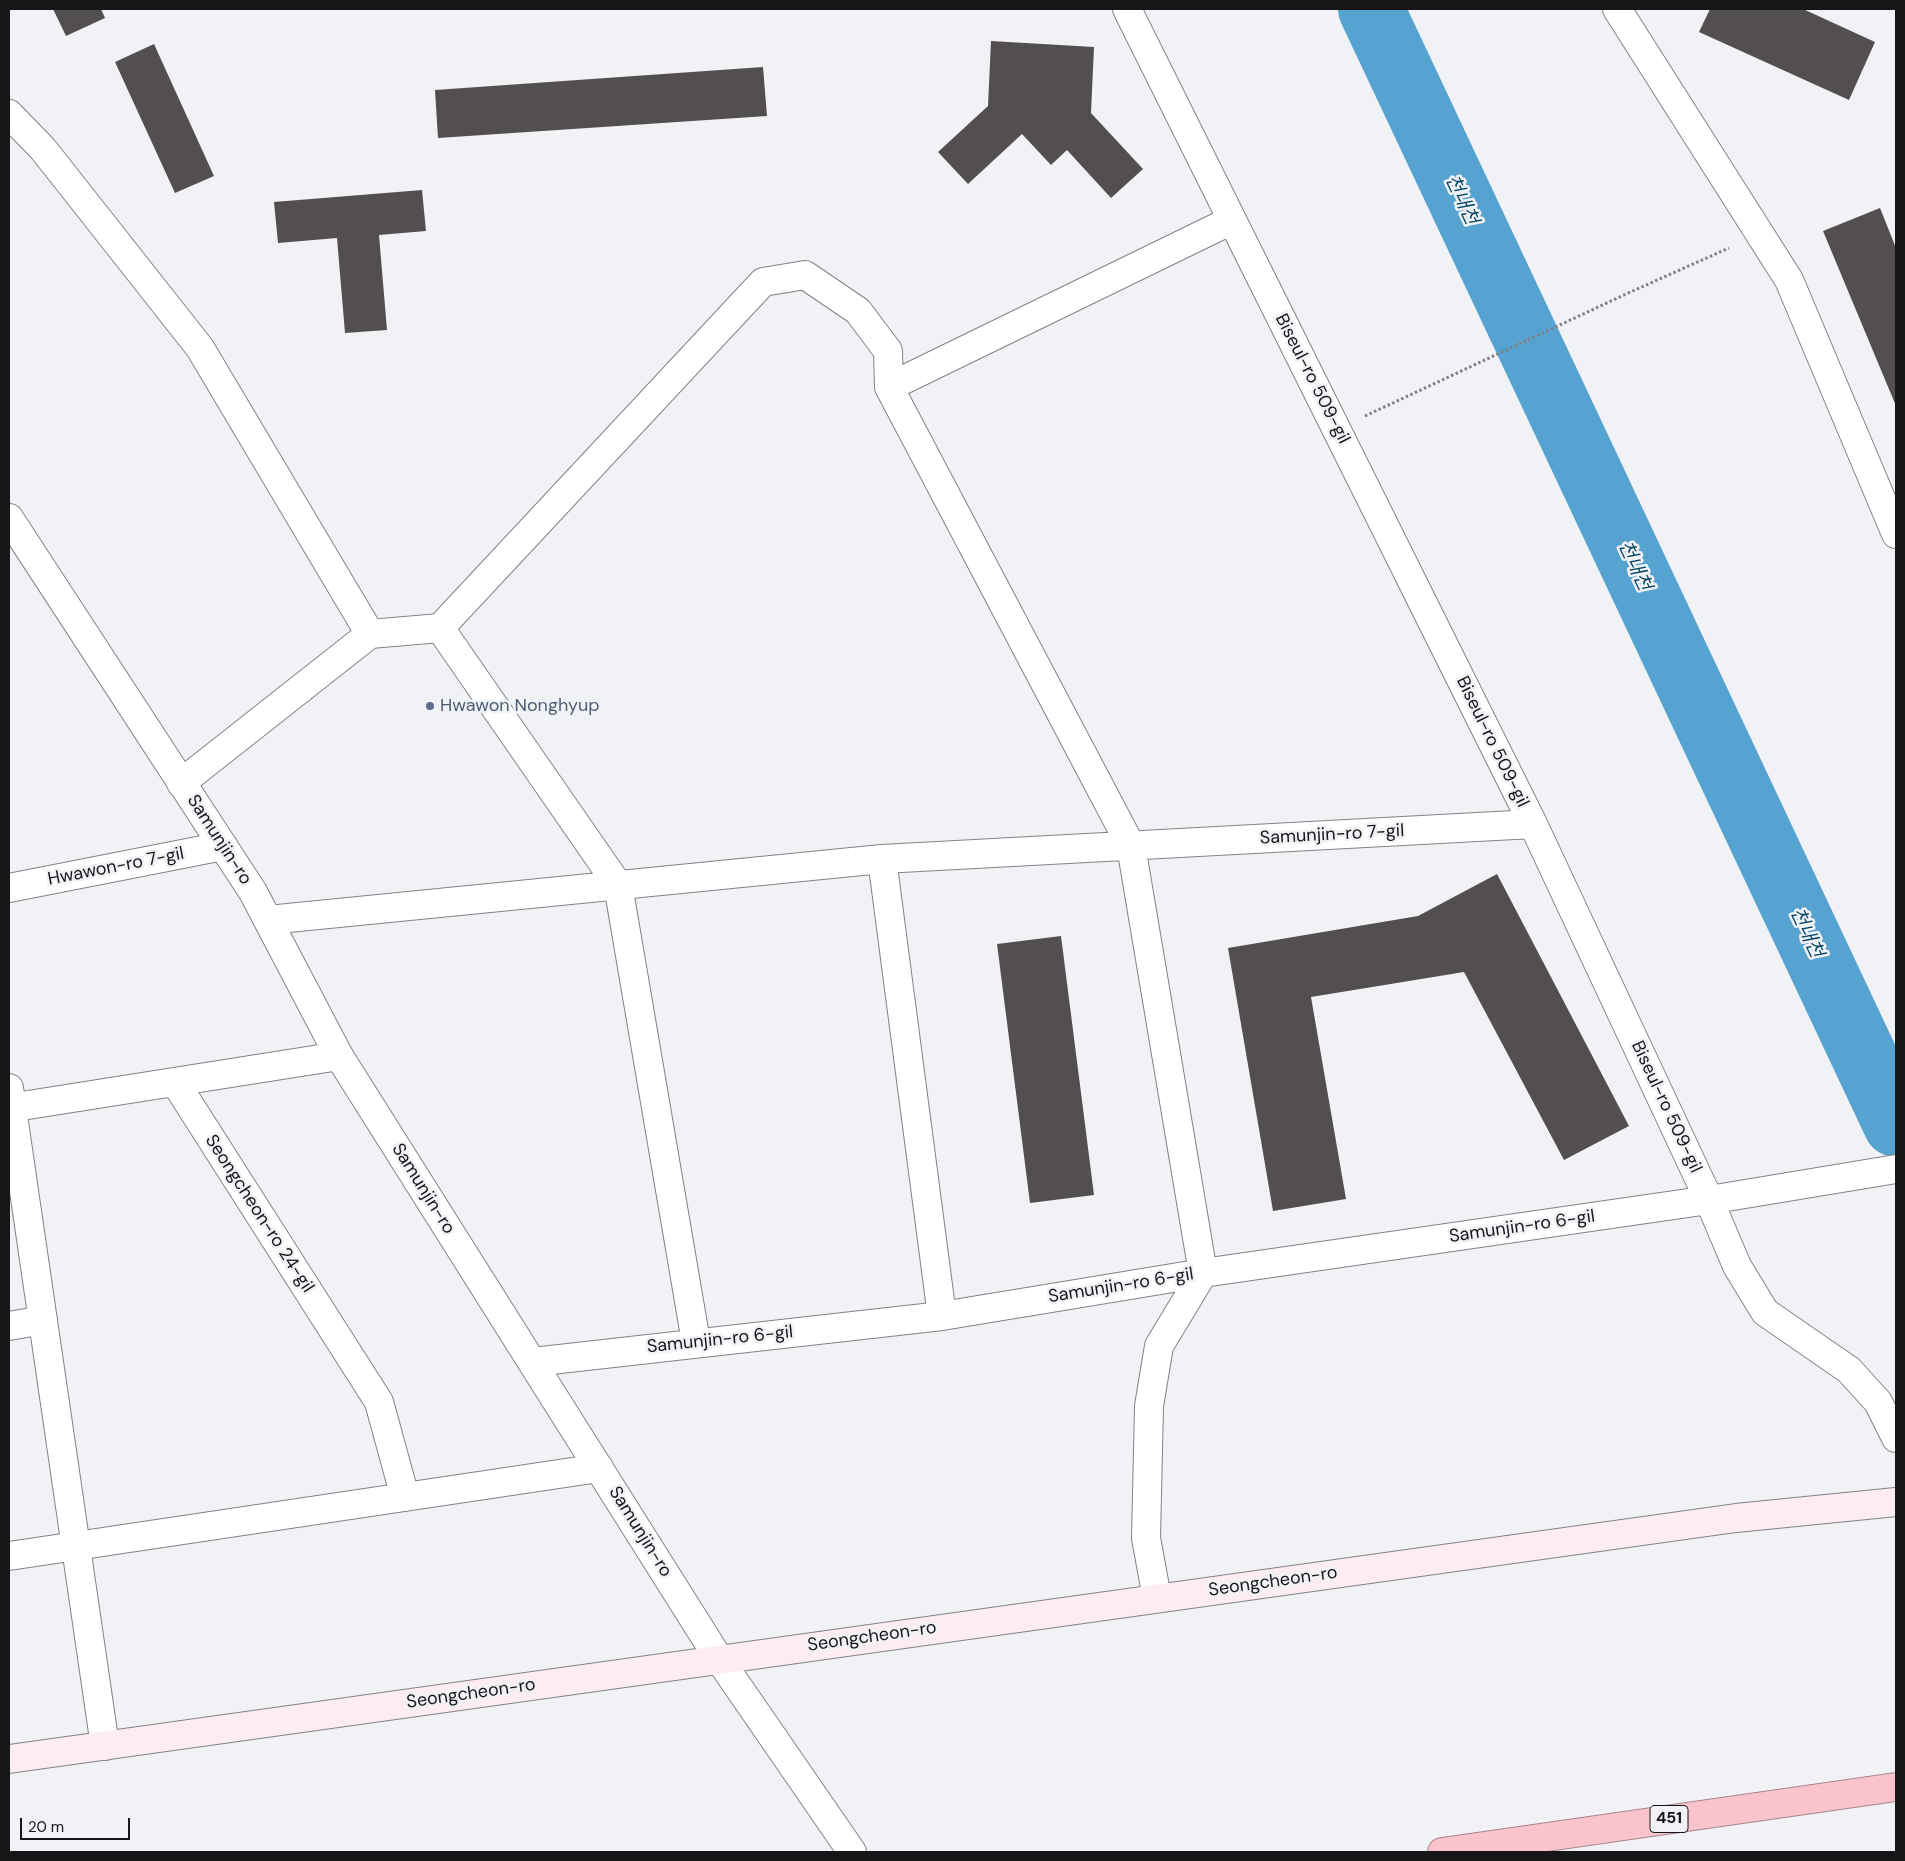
<!DOCTYPE html>
<meta charset="utf-8">
<style>
body{margin:0}
#map{position:relative;width:1905px;height:1861px;overflow:hidden;background:#f0f2f5;font-family:"DM Sans",sans-serif}
canvas{display:block}
.frame{position:absolute;inset:0;border:10px solid #151617;pointer-events:none}
.scale{position:absolute;left:20px;top:1818px;width:110px;height:22px;box-sizing:border-box;border:2px solid #151617;border-top:0;padding-left:6px;font-size:15px;line-height:18px;white-space:nowrap;color:#151617;-webkit-text-stroke:4px #f0f2f5;paint-order:stroke}
</style>
<div id="map">
<canvas width="1905" height="1861"></canvas>
<div class="frame"></div>
<div class="scale">20 m</div>
</div>
<script>
const ctx = document.querySelector('canvas').getContext('2d');
ctx.lineJoin = 'round';
function strokePath(path, color, width, dash) { ctx.strokeStyle = color; ctx.lineWidth = width; ctx.lineCap = dash ? 'butt' : 'round'; ctx.setLineDash(dash || []); ctx.stroke(path); }
function fillPath(path, color) { ctx.fillStyle = color; ctx.fill(path, 'evenodd'); }
function drawText(font, color, halo, rows, align = 'center') {
  ctx.font = font + ' "DM Sans","Noto Sans KR",sans-serif'; ctx.lineWidth = 5; ctx.setLineDash([]); ctx.textBaseline = 'middle'; ctx.strokeStyle = halo; ctx.fillStyle = color; for (const [text, x, y, turn = 0] of rows) {
    ctx.save(); ctx.translate(x, y); ctx.rotate((+turn || 0) * Math.PI / 180); ctx.textAlign = isNaN(turn) ? turn : align; if (halo) ctx.strokeText(text, 0, 0); ctx.fillText(text, 0, 0); ctx.restore();
  }
}
strokePath(new Path2D(`
 M1371 9 1896 1124`), '#56a3d2', 66);
fillPath(new Path2D(`
 M53 9H101L105 18 66 36Z
 M1710 9H1803L1875 42 1849 100 1699 32Z
 M991 41 1094 47 1091 113 1143 169 1111 198 1067 150 1051 165 1022 134 968 184 938 152 988 106Z
 M154 44 214 176 175 193 115 62Z
 M763 67 767 116 438 138 435 90Z
 M422 190 426 231 379 235 387 330 345 333 337 238 278 243 274 202Z
 M1880 208 1896 248V406L1823 231Z
 M1497 874 1629 1126 1564 1160 1464 972 1311 997 1346 1199 1273 1211 1228 948 1418 916Z
 M1061 936 1094 1195 1030 1203 997 944Z`), '#534f4f');
const minor = new Path2D(`
 M1127 9 1533 824 1709 1200 1737 1266 1765 1312 1849 1370 1878 1402 1896 1438
 M1617 9 1789 280 1896 534
 M9 114 43 149 200 348 370 634
 M889 387 1232 220
 M440 628 618 885 696 1342
 M181 783 370 634 440 628 763 282 805 275 858 311 888 351 889 387 1131 846 1203 1273 1159 1346 1149 1406 1146 1538 1157 1598
 M9 888 223 846
 M268 920 882 859
 M175 1082 379 1402 405 1497
 M9 1088 105 1746
 M9 1108 339 1056
 M942 1316 882 859 1533 824
 M9 1326 43 1320
 M533 1362 942 1316 1203 1273 1709 1200 1896 1169
 M9 1556 599 1468`);
const tertiary = new Path2D(`
 M9 518 253 892 339 1056 719 1659 852 1852`);
const secondary = new Path2D(`
 M9 1759 1736 1518 1896 1502`);
const motorway = new Path2D(`
 M1442 1852 1896 1787`);
strokePath(minor, '#818385', 30);
strokePath(tertiary, '#818385', 30);
strokePath(secondary, '#818385', 30);
strokePath(motorway, '#aa868d', 30);
strokePath(new Path2D(`
 M1365 416 1626 294 1729 248`), '#808183', 3, [2.5, 2.5]);
strokePath(minor, '#fff', 28);
strokePath(tertiary, '#fff', 28);
strokePath(secondary, '#feedf0', 28);
strokePath(motorway, '#fbc3cc', 28);
for (const [x, y, r, color] of [
 [430,706,5,"#5c6f8a"]
]) { const dot = new Path2D(); dot.arc(x, y, r, 0, 2 * Math.PI); ctx.fillStyle = color; ctx.fill(dot); strokePath(dot, '#f0f2f5', 2); }
for (const [x, y, w] of [
 [1669,1819,38]
]) { const box = new Path2D(); box.roundRect(x - w / 2, y - 13.5, w, 27, 4); ctx.fillStyle = '#f0f2f5'; ctx.fill(box); strokePath(box, '#151617', 1); }
drawText('bold 16px', '#151617', null, [
 ["451",1669,1819]
]);
drawText('18px', '#151617', '#f0f2f5', [
 ["Biseul-ro 509-gil",1312,379,63],
 ["Biseul-ro 509-gil",1492,742,64],
 ["Samunjin-ro 7-gil",1332,835,-3],
 ["Samunjin-ro",219,840,57],
 ["Hwawon-ro 7-gil",116,867,-11],
 ["Biseul-ro 509-gil",1666,1107,65],
 ["Samunjin-ro",423,1189,58],
 ["Seongcheon-ro 24-gil",259,1214,57],
 ["Samunjin-ro 6-gil",1522,1227,-8],
 ["Samunjin-ro 6-gil",1121,1286,-9],
 ["Samunjin-ro 6-gil",720,1340,-6],
 ["Samunjin-ro",640,1532,58],
 ["Seongcheon-ro",1273,1582,-8],
 ["Seongcheon-ro",872,1637,-8],
 ["Seongcheon-ro",471,1694,-8]
]);
drawText('18px', '#4e5e75', '#f0f2f5', [
 ["Hwawon Nonghyup",440,706]
], 'left');
drawText('italic 19px', '#024463', '#f0f2f5', [
 ["천내천",1461,200,65],
 ["천내천",1634,566,65],
 ["천내천",1806,933,65]
]);
</script>
